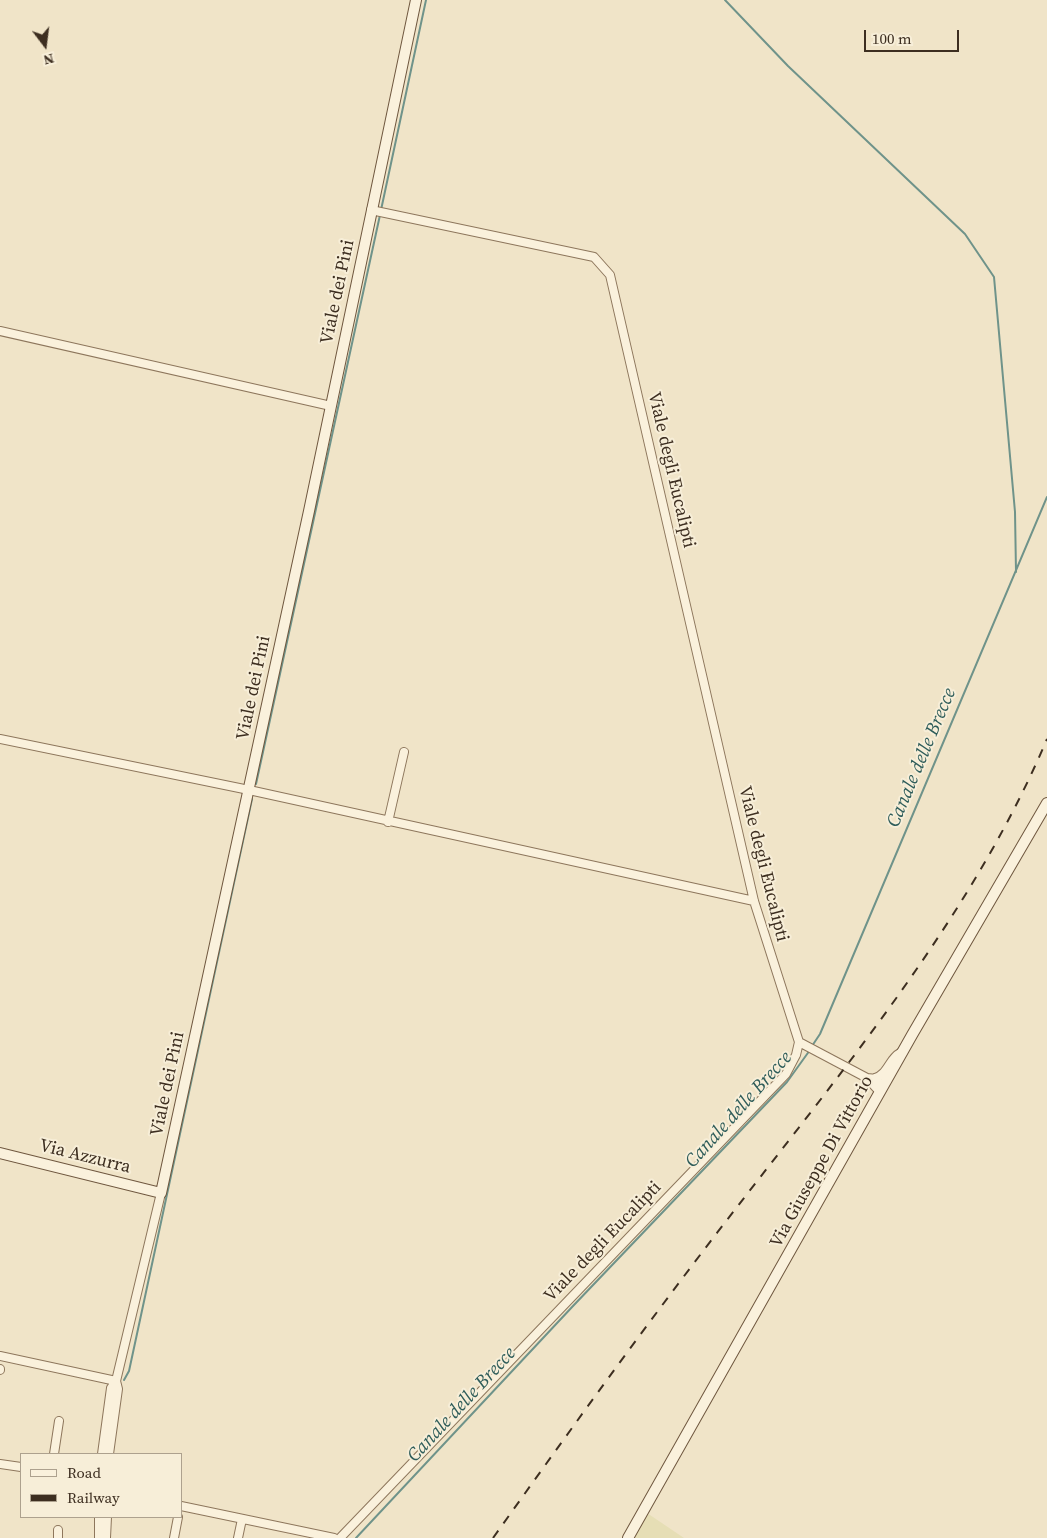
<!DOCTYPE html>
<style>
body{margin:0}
#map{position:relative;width:1047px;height:1538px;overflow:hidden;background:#f0e4c8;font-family:"Source Serif 4",serif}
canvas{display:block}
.legend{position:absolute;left:20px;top:1453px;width:162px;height:65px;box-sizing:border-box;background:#f7eed8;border:1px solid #ada18e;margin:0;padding:6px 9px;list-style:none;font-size:15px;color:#3d2e20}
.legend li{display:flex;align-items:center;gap:10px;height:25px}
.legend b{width:25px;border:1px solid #ada18e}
.north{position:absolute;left:20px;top:20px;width:50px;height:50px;-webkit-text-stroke:4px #f7eed8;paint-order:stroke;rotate:165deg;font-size:14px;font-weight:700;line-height:20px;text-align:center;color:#3d2e20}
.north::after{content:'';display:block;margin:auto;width:18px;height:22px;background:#3d2e20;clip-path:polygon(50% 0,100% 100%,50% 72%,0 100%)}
.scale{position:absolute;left:864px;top:30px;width:95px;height:22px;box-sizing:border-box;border:2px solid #3d2e20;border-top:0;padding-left:6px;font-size:15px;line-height:18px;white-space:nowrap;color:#3d2e20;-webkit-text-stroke:4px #f7eed8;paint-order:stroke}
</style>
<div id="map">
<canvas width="1047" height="1538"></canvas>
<ul class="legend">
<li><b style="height:6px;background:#faf1dc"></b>Road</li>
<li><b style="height:6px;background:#3d2e20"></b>Railway</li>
</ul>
<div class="north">N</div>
<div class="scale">100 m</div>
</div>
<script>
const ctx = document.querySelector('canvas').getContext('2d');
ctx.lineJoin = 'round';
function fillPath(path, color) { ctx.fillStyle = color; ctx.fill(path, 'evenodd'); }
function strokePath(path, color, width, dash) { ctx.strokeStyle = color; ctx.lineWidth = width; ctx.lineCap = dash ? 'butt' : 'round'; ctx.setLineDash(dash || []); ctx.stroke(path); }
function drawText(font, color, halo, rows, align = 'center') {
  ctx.font = font + ' "Source Serif 4",serif'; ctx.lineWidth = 4; ctx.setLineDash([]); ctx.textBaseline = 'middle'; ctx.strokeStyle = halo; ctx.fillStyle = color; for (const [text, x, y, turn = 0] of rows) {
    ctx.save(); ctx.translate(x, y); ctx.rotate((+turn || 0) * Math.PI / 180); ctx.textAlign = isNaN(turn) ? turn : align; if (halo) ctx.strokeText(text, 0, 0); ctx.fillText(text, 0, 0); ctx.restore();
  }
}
fillPath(new Path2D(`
 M647 1513 684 1538H633Z`), '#e6deb5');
strokePath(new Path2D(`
 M725 0 788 66 965 234 994 277 1015 512 1016 572
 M381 210 426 0
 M256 784 380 215
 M812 1046 820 1034 1047 497
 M124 1380 129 1371 252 799
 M356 1538 573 1306 787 1082 810 1050`), '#6f938a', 2);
const street = new Path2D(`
 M0 331 331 406
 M0 739 249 790 754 901
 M388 822 404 752
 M799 1042 867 1078 877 1079 882 1088
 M867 1078 880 1092
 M875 1078C888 1074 889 1059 900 1053
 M0 1356 116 1381
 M0 1369V1370
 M54 1454 59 1421
 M102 1454 111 1388 116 1381 161 1193
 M109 1454 118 1389 116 1381
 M0 1464 21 1467
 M181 1506 334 1538
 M99 1517V1538
 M58 1538V1530
 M106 1538 107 1517
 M174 1538 178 1517
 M238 1538 242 1519
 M340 1538 786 1074 796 1055 799 1042 754 901 610 275 594 257 371 210`);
const secondary = new Path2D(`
 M0 1153 161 1193 309 511 416 0
 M628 1538 912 1035 1047 803`);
strokePath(street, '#8d765c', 10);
strokePath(secondary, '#6f573f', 12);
strokePath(street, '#faf1dc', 8);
strokePath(secondary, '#faf1dc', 10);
strokePath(new Path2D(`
 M493 1538C573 1426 653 1315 737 1207 851 1060 974 911 1047 739`), '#3d2e20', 2, [9, 9]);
drawText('18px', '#3d2e20', '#f7eed8', [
 ["Viale dei Pini",338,292,-78],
 ["Viale degli Eucalipti",671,470,77],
 ["Viale dei Pini",254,688,-78],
 ["Viale degli Eucalipti",763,864,76],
 ["Viale dei Pini",168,1084,-78],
 ["Via Azzurra",85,1157,14],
 ["Via Giuseppe Di Vittorio",822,1162,-61],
 ["Viale degli Eucalipti",603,1242,-46]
]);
drawText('italic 19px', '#2f5d5a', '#f7eed8', [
 ["Canale delle Brecce",922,758,-67],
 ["Canale delle Brecce",739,1110,-48],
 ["Canale delle Brecce",462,1405,-47]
]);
</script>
